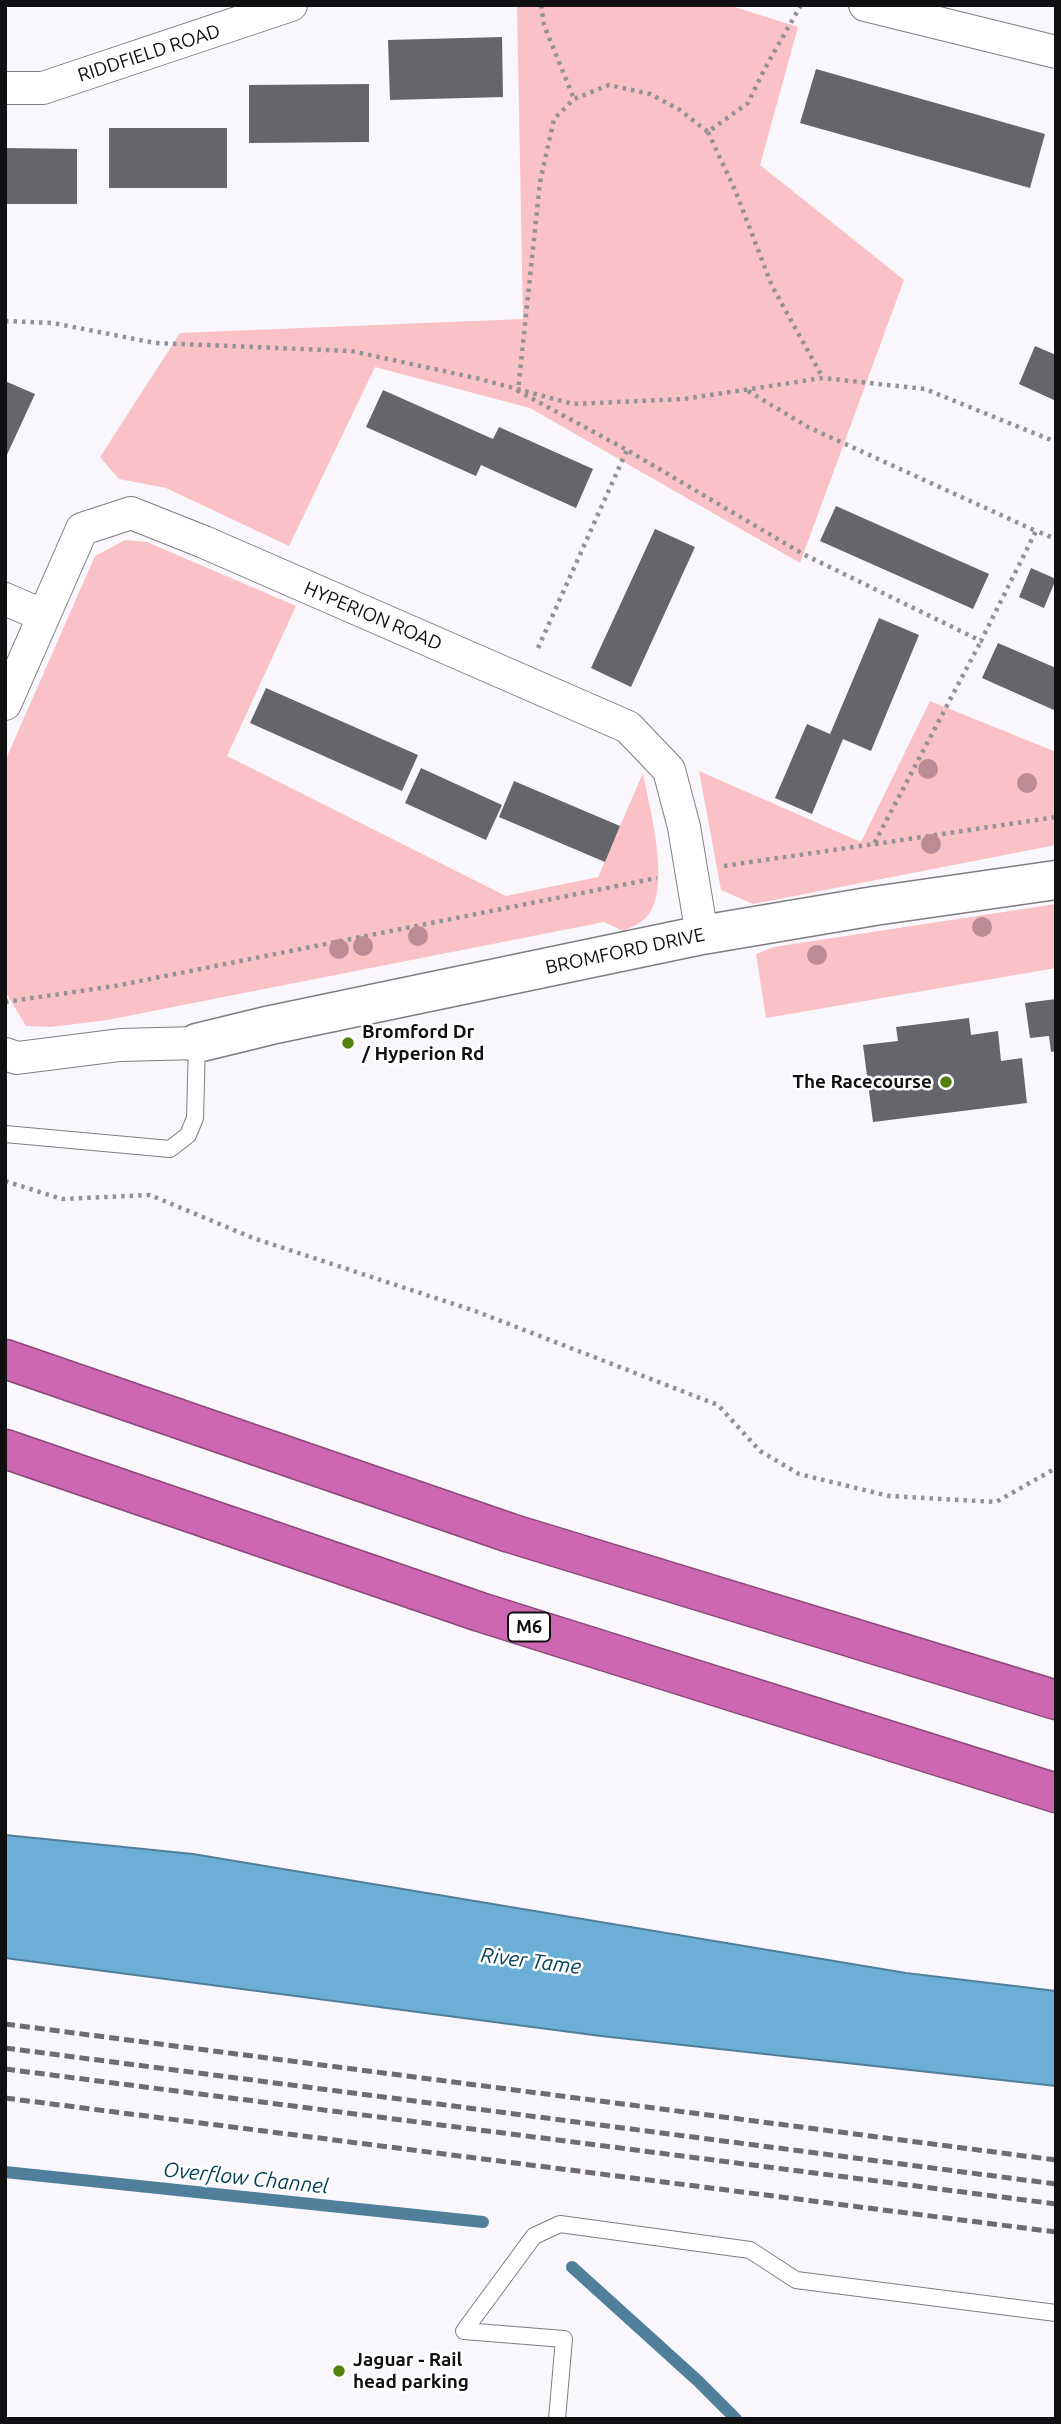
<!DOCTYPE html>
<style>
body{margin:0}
#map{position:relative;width:1061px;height:2424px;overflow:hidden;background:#f9f6fc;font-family:Ubuntu,sans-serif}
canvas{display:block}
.frame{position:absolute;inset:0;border:7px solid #101012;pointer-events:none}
</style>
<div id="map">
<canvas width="1061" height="2424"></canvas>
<div class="frame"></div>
</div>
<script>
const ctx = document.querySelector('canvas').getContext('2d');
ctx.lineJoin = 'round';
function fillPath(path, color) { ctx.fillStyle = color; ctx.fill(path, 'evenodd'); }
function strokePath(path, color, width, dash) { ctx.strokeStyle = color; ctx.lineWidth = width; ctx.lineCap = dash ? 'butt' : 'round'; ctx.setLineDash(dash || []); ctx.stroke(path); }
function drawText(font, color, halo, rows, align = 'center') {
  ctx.font = font + ' Ubuntu,sans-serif'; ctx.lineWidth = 5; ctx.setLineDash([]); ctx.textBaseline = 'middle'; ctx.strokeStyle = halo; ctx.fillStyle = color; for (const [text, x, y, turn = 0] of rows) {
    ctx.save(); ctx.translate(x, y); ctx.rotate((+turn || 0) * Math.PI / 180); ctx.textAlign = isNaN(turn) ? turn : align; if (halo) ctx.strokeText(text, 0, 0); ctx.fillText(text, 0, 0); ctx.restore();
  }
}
fillPath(new Path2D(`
 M517 5H728L798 27 760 165 904 280 800 563 530 408 375 367 289 546 166 488 119 479 100 457 180 333 523 319Z
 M125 540 147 542 296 606 227 756 506 896 598 877 643 773C649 807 675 898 642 921 637 925 629 928 623 931L604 922 107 1020 51 1027 26 1026 5 991V761L95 556Z
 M930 701 1056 752V845L753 904 721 890 699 771 861 842Z
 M1056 904V968L766 1018 756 954 774 947Z`), '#fac2c6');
const water = new Path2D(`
 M5 1835 193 1854 906 1973 1056 1991V2086L601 2036 5 1958Z`);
fillPath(water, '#6bafd6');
strokePath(water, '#507f9b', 2);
strokePath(new Path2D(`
 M5 2172 483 2222
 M572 2267 698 2381 736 2419`), '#507f9b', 12);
fillPath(new Path2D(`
 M502 37 503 97 390 100 388 40Z
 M816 69 1045 134 1030 188 800 123Z
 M369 84V142L249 143V85Z
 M109 128H227V188H109Z
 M5 148 77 149V204H5Z
 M1035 346 1056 355V401L1019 384Z
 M5 381 35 394 5 459Z
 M383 390 493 439 499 427 593 469 576 508 481 465 476 476 366 427Z
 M836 506 989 574 973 609 820 541Z
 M655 529 695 547 631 687 591 668Z
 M1031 568 1056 579 1044 608 1019 597Z
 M879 618 919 635 871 751 843 739 812 814 775 798 807 724 830 734Z
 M998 643 1056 668V711L982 678Z
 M266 688 418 755 402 791 250 723Z
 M421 768 502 805 486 840 405 803Z
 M514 781 620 826 605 862 499 817Z
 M1056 999V1051L1051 1052 1049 1036 1030 1038 1025 1003Z
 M969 1018 971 1035 998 1031 1001 1061 1022 1058 1027 1103 873 1122 863 1045 898 1041 896 1027Z`), '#64666b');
const lane = new Path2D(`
 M5 1134 170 1149 188 1135 195 1118 197 1043
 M464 2331 534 2236 560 2224 750 2250 796 2280 1056 2313
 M464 2331 564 2339 557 2419`);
const street = new Path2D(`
 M865 5 1056 52
 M5 88H43L291 5
 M5 599 42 615
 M5 704 82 529 131 513 204 542 628 727 669 770 684 827 702 935
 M5 1054 17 1058 120 1045 197 1043`);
const secondary = new Path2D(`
 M197 1043 271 1025 702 935 874 906 1056 880`);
const highway = new Path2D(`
 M5 1359 510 1533 1056 1700
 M5 1449 480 1612 1056 1793`);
strokePath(lane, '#7f7d82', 18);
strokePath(street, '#7f7d82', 34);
strokePath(secondary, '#7f7d82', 41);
strokePath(highway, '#8c497a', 41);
strokePath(new Path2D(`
 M541 5 544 25 574 99
 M801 5 765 68 748 103 708 132 680 110 650 94 609 85 574 99 554 119 540 182 518 391 627 450 803 554 981 641 1036 531 1056 539
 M708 132 735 190 772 286 823 378
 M5 321 53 323 155 343 351 351 476 378 573 404 684 399 823 378 925 389 1056 442
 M748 391 808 427 1036 531
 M538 648 627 450
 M875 844 1056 817
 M724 866 874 844 981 641
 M5 1002 115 986 657 878
 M5 1181 62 1199 150 1195 253 1238 475 1311 718 1405 760 1451 799 1474 889 1496 996 1502 1056 1468`), '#939296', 4.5, [3.5, 5]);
strokePath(lane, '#fff', 16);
strokePath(street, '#fff', 32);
strokePath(secondary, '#fff', 38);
strokePath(highway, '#ce67b2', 38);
strokePath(new Path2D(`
 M5 2024 1056 2160
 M5 2048 1056 2184
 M5 2069 1056 2204
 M5 2098 1056 2232`), '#6e6c70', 5, [10, 5]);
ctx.fillStyle = '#bc8b96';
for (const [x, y] of [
 [928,769],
 [1027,783],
 [931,844],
 [982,927],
 [418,936],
 [363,946],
 [339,949],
 [817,955]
]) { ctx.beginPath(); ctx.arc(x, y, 10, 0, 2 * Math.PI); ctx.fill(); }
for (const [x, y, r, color] of [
 [348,1043,7,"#52810f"],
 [946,1082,7,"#52810f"],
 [339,2371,7,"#52810f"]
]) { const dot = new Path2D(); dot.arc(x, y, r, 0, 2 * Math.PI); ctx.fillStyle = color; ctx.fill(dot); strokePath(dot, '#fff', 2.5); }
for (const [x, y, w] of [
 [529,1627,42]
]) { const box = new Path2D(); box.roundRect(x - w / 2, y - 14.5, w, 29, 5); ctx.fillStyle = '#fff'; ctx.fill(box); strokePath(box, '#101012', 2); }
drawText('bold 18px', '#101012', null, [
 ["M6",529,1627]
]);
drawText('19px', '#101012', '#fff', [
 ["RIDDFIELD ROAD",149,53,-18],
 ["HYPERION ROAD",373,616,23],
 ["BROMFORD DRIVE",625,951,-12]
]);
drawText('bold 19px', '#101012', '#fff', [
 ["Bromford Dr",362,1032],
 ["/ Hyperion Rd",362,1054],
 ["The Racecourse",932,1082,"right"],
 ["Jaguar - Rail",353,2360],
 ["head parking",353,2382]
], 'left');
drawText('italic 21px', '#033e59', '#fff', [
 ["River Tame",531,1961,7],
 ["Overflow Channel",246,2178,6]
]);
</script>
